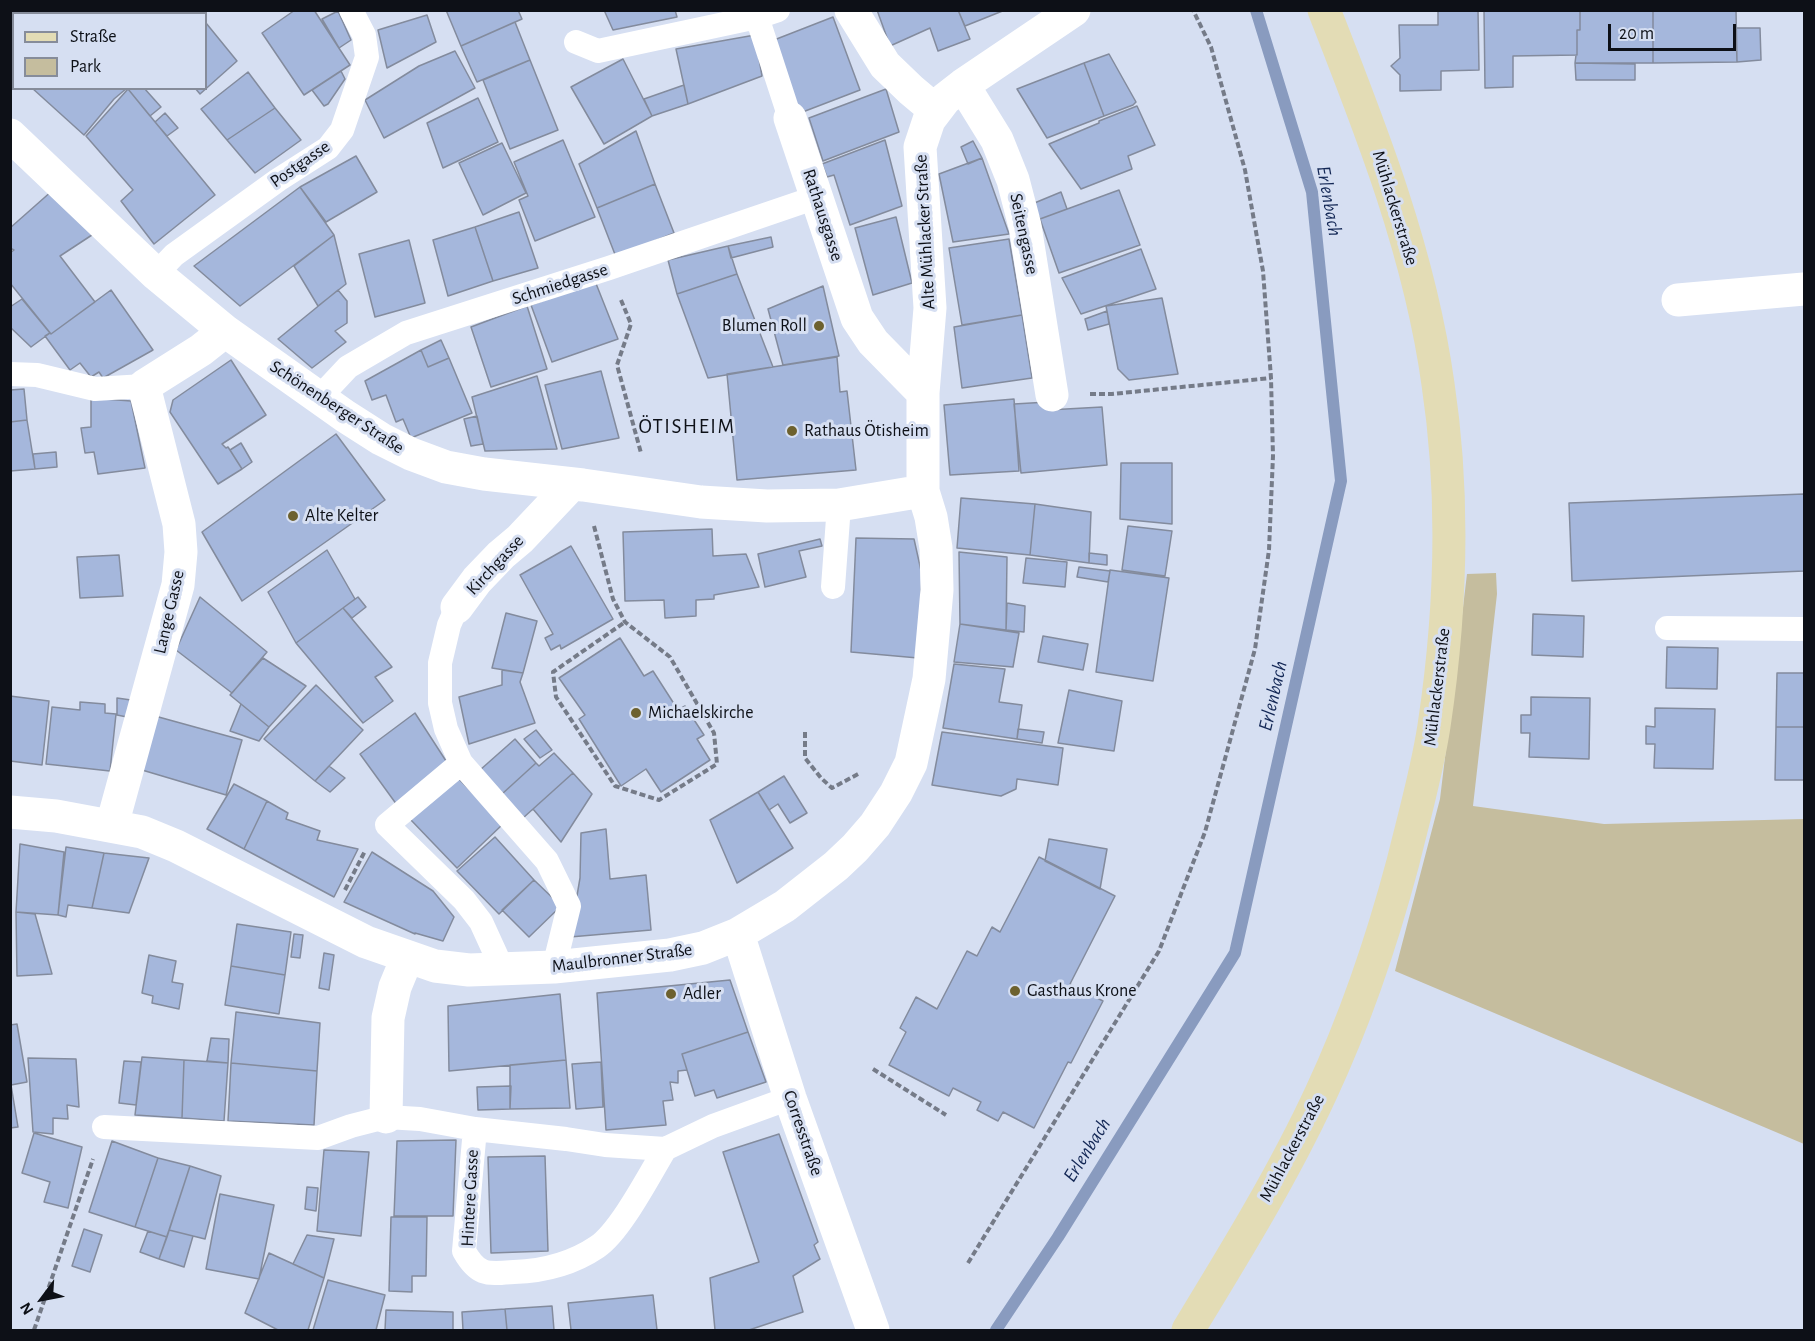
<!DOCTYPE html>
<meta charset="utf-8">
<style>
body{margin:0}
#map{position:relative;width:1815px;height:1341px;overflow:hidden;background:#d6dff2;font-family:"Alegreya Sans",sans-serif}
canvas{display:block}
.frame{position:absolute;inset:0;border:12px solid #0d1017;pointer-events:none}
.legend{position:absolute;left:12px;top:12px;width:195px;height:78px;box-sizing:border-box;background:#d6dff2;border:2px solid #868c9a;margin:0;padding:8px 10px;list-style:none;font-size:18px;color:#0d1017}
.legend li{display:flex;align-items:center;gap:12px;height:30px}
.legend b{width:30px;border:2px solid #868c9a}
.north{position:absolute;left:12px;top:1269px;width:60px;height:60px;-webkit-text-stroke:4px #d6dff2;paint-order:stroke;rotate:238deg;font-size:16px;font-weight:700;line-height:24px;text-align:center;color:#0d1017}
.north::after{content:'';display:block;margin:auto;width:21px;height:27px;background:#0d1017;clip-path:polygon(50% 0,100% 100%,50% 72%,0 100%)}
.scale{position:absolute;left:1608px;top:24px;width:128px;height:27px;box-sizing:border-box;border:3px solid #0d1017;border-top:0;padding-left:8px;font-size:18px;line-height:21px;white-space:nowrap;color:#0d1017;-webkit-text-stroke:4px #d6dff2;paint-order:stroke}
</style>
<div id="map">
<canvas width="1815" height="1341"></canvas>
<div class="frame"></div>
<ul class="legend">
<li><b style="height:8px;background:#e3dcb5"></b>Straße</li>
<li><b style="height:16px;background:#c5bd9e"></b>Park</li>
</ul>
<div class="north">N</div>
<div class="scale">20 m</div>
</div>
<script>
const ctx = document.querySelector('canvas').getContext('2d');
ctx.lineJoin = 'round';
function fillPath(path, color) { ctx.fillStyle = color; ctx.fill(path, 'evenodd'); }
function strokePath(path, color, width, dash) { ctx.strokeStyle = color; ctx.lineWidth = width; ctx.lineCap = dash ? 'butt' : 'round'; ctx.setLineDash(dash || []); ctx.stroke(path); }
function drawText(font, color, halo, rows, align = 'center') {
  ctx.font = font + ' "Alegreya Sans",sans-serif'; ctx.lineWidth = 6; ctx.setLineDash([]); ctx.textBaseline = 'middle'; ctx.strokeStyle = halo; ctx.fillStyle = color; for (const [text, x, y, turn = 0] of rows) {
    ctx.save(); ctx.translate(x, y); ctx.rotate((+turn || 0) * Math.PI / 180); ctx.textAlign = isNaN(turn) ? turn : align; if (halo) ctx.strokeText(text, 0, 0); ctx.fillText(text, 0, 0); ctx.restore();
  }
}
fillPath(new Path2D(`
 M1496 573 1497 594 1473 806 1604 824 1804 819V1144L1395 971 1440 799 1467 574Z`), '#c5bd9e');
strokePath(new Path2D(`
 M996 1330 1058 1237 1235 953 1341 481 1312 192 1256 10`), '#899bbf', 12);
const building = new Path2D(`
 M295 10H314L350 65 304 95 262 33Z
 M446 10H518L522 19 461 46Z
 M604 10H675L677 17 613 30Z
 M877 10H958L970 39 938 51 930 28 890 46Z
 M958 10H1005L965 26Z
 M1438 10H1478L1479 70 1441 71V90L1400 91V75L1391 66 1400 58 1399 25H1438Z
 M1484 10H1580V30H1577V55L1513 56V87L1485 88Z
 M1580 10H1653V63H1575L1576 55H1577V30H1580Z
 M1653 10H1736L1737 62 1653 63Z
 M338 11 351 40 339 48 322 19Z
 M427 15 436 42 387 68 378 30Z
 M833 17 860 90 800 113 774 40Z
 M515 22 530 60 477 82 461 46Z
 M206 23 237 61 200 94 195 88H206Z
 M1736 28H1760L1761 60 1737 62Z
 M14 35V85L10 88V38Z
 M755 35 762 76 688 104 676 49Z
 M455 51 475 88 384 138 365 100 419 66Z
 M1109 54 1136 102 1133 105 1104 116 1084 63Z
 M623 59 652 116 604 144 571 87Z
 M530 60 558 130 510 149 483 80Z
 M1084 63 1104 116 1047 138 1017 89Z
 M1575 63 1635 64V80H1576Z
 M341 71 345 79 328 104 324 106 312 90Z
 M248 72 275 108 227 140 201 109Z
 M684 85 688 104 652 116 644 99Z
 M32 88H127L114 99 84 135Z
 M144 88 161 107 150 116 128 89Z
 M128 89 215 195 154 244 121 201 133 190 86 136Z
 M886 89 899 132 823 161 809 118Z
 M478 98 498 142 443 168 427 123Z
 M1137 106 1155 145 1128 156 1132 169 1081 189 1049 144 1099 123V121Z
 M275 108 301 140 255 173 227 140Z
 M165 113 178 128 167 136 155 122Z
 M636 131 655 184 597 208 579 164Z
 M563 140 595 217 535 241 519 200 528 196 514 162Z
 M885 140 902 206 850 225 834 175 827 177 822 164Z
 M973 141 982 158 968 164 961 147Z
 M502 143 526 193 483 215 459 163Z
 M356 156 377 192 326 222 300 187Z
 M982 158 1009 234 953 242 939 174Z
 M655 184 674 233 616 257 597 208Z
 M300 187 334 235 240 306 194 266Z
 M53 190 95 233 60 256 95 302 51 334 10 283V253L14 250 10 248V228Z
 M1119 190 1140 245 1059 273 1040 219Z
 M1061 192 1067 209 1040 219 1032 204Z
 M519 212 538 268 493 281 475 227Z
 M896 217 912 283 873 295 855 228Z
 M475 227 493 281 448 296 433 240Z
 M334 235 346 284 318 306 294 266Z
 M771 237 773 247 731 258 728 246Z
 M1009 239 1022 315 962 325 949 248Z
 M409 240 425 303 375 317 359 254Z
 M728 246 737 274 677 294 668 260Z
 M1141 249 1156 289 1081 314 1062 278Z
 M737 274 773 367 708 378 677 294Z
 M595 281 618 339 552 362 531 305Z
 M823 286 839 356 783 365 768 309Z
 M111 290 153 350 103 378 99 372 91 377 80 363 70 370 45 336 50 333 51 334Z
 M338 290 347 301V323L335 331 346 342 312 368 278 339Z
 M1162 298 1178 374 1129 380 1118 369 1106 306Z
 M22 299 50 333 31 347 10 327V307Z
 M527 306 547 369 491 387 471 327Z
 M1107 311 1109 324 1088 330 1085 319Z
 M1022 315 1032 378 962 388 954 327Z
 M441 340 449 358 428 367 421 350Z
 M421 350 428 367 449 358 472 413 411 438 403 419 396 422 386 395 372 400 365 381Z
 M837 357 840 392 847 391 856 470 737 480 727 374Z
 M231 360 266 415 222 444 226 448 228 447 242 469 218 484 170 412 173 400Z
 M601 371 619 438 562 449 545 385Z
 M537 376 557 449 485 451 472 397Z
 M24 389 27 420 10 422V390Z
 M91 398 131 401 145 468 98 474 94 452 85 453 81 428 91 427Z
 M1014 399 1019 471 950 475 944 405Z
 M1048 402V410L1102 407 1107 465 1021 473 1014 404Z
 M477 416 483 444 471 446 464 419Z
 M27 420 35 469 10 471V422Z
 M336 434 385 500 242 601 202 532Z
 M241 443 252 462 242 469 230 450Z
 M56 452 57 467 35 469 33 454Z
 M1121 463H1172V524L1120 519Z
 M1804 494V571L1572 581 1569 503Z
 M961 498 1035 504 1030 555 957 548Z
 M1035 504 1091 512 1089 563 1030 555Z
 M1128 526 1172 531 1165 576 1122 570Z
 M712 529 713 556 746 554 759 587 714 595V599L696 600V616L665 618 664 600 625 601 623 532Z
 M856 538 914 539 922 575 918 658 851 652Z
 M820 539 822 546 799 551 806 577 765 587 758 554Z
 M571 546 613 619 561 649 560 645 551 650 545 638 553 634 520 575Z
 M327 550 355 599 296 643 268 592Z
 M959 552 1007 557 1006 630 960 624Z
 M1089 553 1107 555V565L1089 563Z
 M119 555 123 596 80 598 77 557Z
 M1026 558 1067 562 1065 587 1023 583Z
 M1079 567 1110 571 1108 582 1077 577Z
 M1110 570 1169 578 1153 681 1096 672Z
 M200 597 267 652 232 693 176 650Z
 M358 597 366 607 352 618 343 608Z
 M1007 603 1025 606 1024 632 1006 630Z
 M343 608 392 667 375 677 393 701 363 723 296 643Z
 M506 613 537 621 523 673 492 668Z
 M1533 614 1584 616 1583 657 1532 655Z
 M960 624 1019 633 1013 667 954 662Z
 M1043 636 1088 644 1083 670 1038 662Z
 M620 638 644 676 653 671 678 710 685 706 704 735 697 739 710 760 661 792 646 769 621 786 579 719 585 715 559 678Z
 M1667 647 1718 648 1717 689 1666 688Z
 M263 658 306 686 269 727 230 695Z
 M954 664 1005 669 999 702 1022 705 1017 739 943 728Z
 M502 670 523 673 520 682 535 723 469 744 459 697 502 685Z
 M1777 673H1804V727H1776Z
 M316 685 363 730 315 781 264 739Z
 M1069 690 1122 701 1114 751 1058 743Z
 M10 696 49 701 42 765 10 761Z
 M1531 697 1590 698 1589 759 1529 757 1530 733H1521V715H1531Z
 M117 698 131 700 127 717 117 715Z
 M80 702 105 704V713L116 714 110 771 46 764 52 707 80 710Z
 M241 704 269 727 259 741 230 731Z
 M1655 708 1715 709 1713 769 1654 768 1655 744H1646V726L1655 727Z
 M415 713 448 764 397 805 360 754Z
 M155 716 242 740 226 795 142 770Z
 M1776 727H1804V780H1775Z
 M1018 729 1044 732 1042 743 1017 739Z
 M536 730 552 750 540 758 524 739Z
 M942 732 1063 748 1058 785 1017 779 1016 789 1001 796 932 785Z
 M515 739 536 763 502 794 480 770Z
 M554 753 573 773 523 818 502 794 536 763 539 766Z
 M329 766 345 778 330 792 315 781Z
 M573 773 592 794 561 842 533 809Z
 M784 776 807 813 790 823 778 804 769 810 758 792Z
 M457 777 503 824 457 868 410 819Z
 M234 784 267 801 244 849 207 829Z
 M758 792 793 848 737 883 710 820Z
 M267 801 288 813 286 819 320 831 317 840 358 849 334 897 244 849Z
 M606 829 610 879 646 875 651 930 570 937 580 878 581 833Z
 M495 837 534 880 499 914 457 871Z
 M1049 839 1107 849 1100 889 1045 861Z
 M20 844 64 852 58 915 16 912Z
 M66 847 104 853 92 908 68 905 66 917 58 915Z
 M372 852 433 891 454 917 443 941 415 933V934L344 902Z
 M104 853 149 858 129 913 92 908Z
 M1039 857 1115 896 1070 984 1103 1001 1071 1063 1068 1062 1034 1128 1003 1112 998 1121 977 1110 981 1102 953 1088 949 1096 889 1065 906 1032 900 1028 916 997 937 1009 967 951 977 956 992 927 1000 932Z
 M534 880 561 906 529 937 502 910Z
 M16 912 35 914 52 974 17 976Z
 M237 924 291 932 285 975 231 966Z
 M294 934 303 935 300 958 291 957Z
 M324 953 334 955 329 990 319 988Z
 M149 955 176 961 172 982 183 984 179 1009 152 1003 153 996 142 993Z
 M231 966 285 975 279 1014 225 1005Z
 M730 980 748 1032 682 1054 687 1070 678 1071V1083L670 1082 673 1100 663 1101 666 1125 606 1130 597 993Z
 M560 994 566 1060 449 1071 448 1006Z
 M236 1012 320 1023 317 1071 231 1063Z
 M17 1024 27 1082 11 1085 18 1127 10 1128V1025Z
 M748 1032 766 1082 717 1098 714 1090 695 1096 682 1054Z
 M211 1038 229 1039 228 1063 207 1061Z
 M142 1057 184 1060 182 1118 135 1115Z
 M28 1058 76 1059 79 1107 67 1105 68 1119 53 1118V1134L33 1132Z
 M184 1060 228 1063 224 1121 182 1118Z
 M566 1060 570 1108 510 1109V1065Z
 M124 1061 141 1062 136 1105 119 1103Z
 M601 1062 603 1107 576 1109 572 1064Z
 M231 1063 317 1071 314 1125 228 1121Z
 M511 1086 510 1109 478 1110 477 1087Z
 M34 1133 82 1147 68 1208 44 1202 50 1182 22 1173Z
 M779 1134 818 1242 814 1245 820 1259 793 1276 803 1312 749 1330H715L710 1278 759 1262 723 1152Z
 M456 1140 453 1216H394L397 1141Z
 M112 1141 158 1158 135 1227 89 1212Z
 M324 1150 369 1152 361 1236 317 1231Z
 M545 1156 548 1251 491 1253 488 1157Z
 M158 1158 190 1166 167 1237 135 1227Z
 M190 1166 221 1176 205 1239 169 1230Z
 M307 1187 318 1188 316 1211 305 1209Z
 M220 1194 274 1205 259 1279 206 1269Z
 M391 1217H427L426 1276H412V1292L389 1291Z
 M84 1229 102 1235 90 1272 72 1266Z
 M169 1230 193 1236 184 1267 159 1259Z
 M148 1231 167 1237 159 1259 140 1252Z
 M307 1235 334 1239 324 1278 293 1264Z
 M269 1253 324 1278 308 1330H278L245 1313Z
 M328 1280 385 1295 376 1330H313Z
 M653 1295 657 1330H571L568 1303Z
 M552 1306 554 1330H507L505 1309Z
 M505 1309 507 1330H463L462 1312Z
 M386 1310 453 1312V1330H385Z`);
fillPath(building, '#a5b7dc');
strokePath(building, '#838b9d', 1.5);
strokePath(new Path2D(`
 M621 300 631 324 617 365 641 453
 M1090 394H1112L1271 378
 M594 526 613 599 625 622 670 657 714 733 717 764 659 800 615 786 556 697 553 672 625 622
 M805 732V758L821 778 832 788 860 773
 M345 890 365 851
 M873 1069 946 1115
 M968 1263 1159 951 1205 832 1255 649 1269 550 1273 456 1271 378 1263 271 1245 170 1211 47 1193 10
 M34 1330 93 1159`), '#757b88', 4, [6, 3]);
strokePath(new Path2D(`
 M757 17 790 118
 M576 42 598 51 757 17 778 10
 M156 274 174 255 278 180 328 148 342 130 367 57 364 35 351 10
 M10 374 37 375 95 389 144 386
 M319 398 348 367 406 333 609 268 817 197
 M833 587 839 505
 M457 607 449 625 440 663V703L446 729 461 763 547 861 569 906 554 967
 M1667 628 1804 629
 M461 763 387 825 464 900 481 922 502 968
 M104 1127 318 1138 351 1126 386 1117 420 1119 475 1129 566 1139 605 1145 665 1149 713 1126 790 1098
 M475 1129 464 1251C478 1276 487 1274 514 1272 543 1271 572 1264 597 1247 620 1232 650 1174 665 1149`), '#fff', 24);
strokePath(new Path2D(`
 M851 10 885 65 911 90 936 111
 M963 85 997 140 1013 180 1025 226 1052 395
 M790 118 857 318 873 342 923 393
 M10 135 156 274 225 331 345 416 381 439 411 454 446 467 484 474 583 485 701 502 767 506 839 505 923 491
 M1678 300 1804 289
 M457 607 477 580 501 555 520 539 572 484
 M10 812 56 816 142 832 176 846 366 942 435 966 469 970 554 967 670 955 703 948 738 934 785 906 836 866 855 848 875 825 896 793 911 763 929 679 937 590 936 548 931 517 923 491V393L930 308 920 147 929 120 945 99 963 85 1074 10
 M112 825 178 585 181 552 179 524 144 386 201 350 225 331
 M738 934 790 1098 873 1330
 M386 1117 388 1018 395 987 407 958`), '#fff', 33);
strokePath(new Path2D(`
 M1188 1330C1235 1253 1283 1175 1321 1093 1356 1018 1382 941 1403 862 1414 817 1427 772 1434 726 1451 613 1455 497 1438 384 1420 254 1372 132 1324 10`), '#e3dcb5', 33);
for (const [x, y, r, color] of [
 [819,326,6,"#6d612e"],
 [792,431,6,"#6d612e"],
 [293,516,6,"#6d612e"],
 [636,713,6,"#6d612e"],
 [1015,991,6,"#6d612e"],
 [671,994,6,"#6d612e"]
]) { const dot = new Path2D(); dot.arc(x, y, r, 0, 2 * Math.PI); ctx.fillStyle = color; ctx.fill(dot); strokePath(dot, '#d6dff2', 2); }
drawText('18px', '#0d1017', '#d6dff2', [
 ["Postgasse",300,164,-35],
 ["Mühlackerstraße",1395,208,73],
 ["Rathausgasse",823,215,72],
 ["Alte Mühlacker Straße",925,232,-93],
 ["Seitengasse",1024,234,78],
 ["Schmiedgasse",560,284,-18],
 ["Schönenberger Straße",337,407,33],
 ["Kirchgasse",495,565,-47],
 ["Lange Gasse",169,612,-77],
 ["Mühlackerstraße",1437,687,-83],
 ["Maulbronner Straße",622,958,-7],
 ["Corresstraße",803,1133,71],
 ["Mühlackerstraße",1292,1148,-62],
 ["Hintere Gasse",470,1198,-87]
]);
drawText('18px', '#0d1017', '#d6dff2', [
 ["Blumen Roll",807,326,"right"],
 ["Rathaus Ötisheim",804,431],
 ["Alte Kelter",305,516],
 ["Michaelskirche",648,713],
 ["Gasthaus Krone",1027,991],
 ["Adler",683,994]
], 'left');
drawText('italic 20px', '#132755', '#d6dff2', [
 ["Erlenbach",1329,201,80],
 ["Erlenbach",1273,696,-77],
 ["Erlenbach",1087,1150,-58]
]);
ctx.letterSpacing = '1.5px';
drawText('21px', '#0d1017', '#d6dff2', [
 ["ÖTISHEIM",687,427]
]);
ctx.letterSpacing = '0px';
</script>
